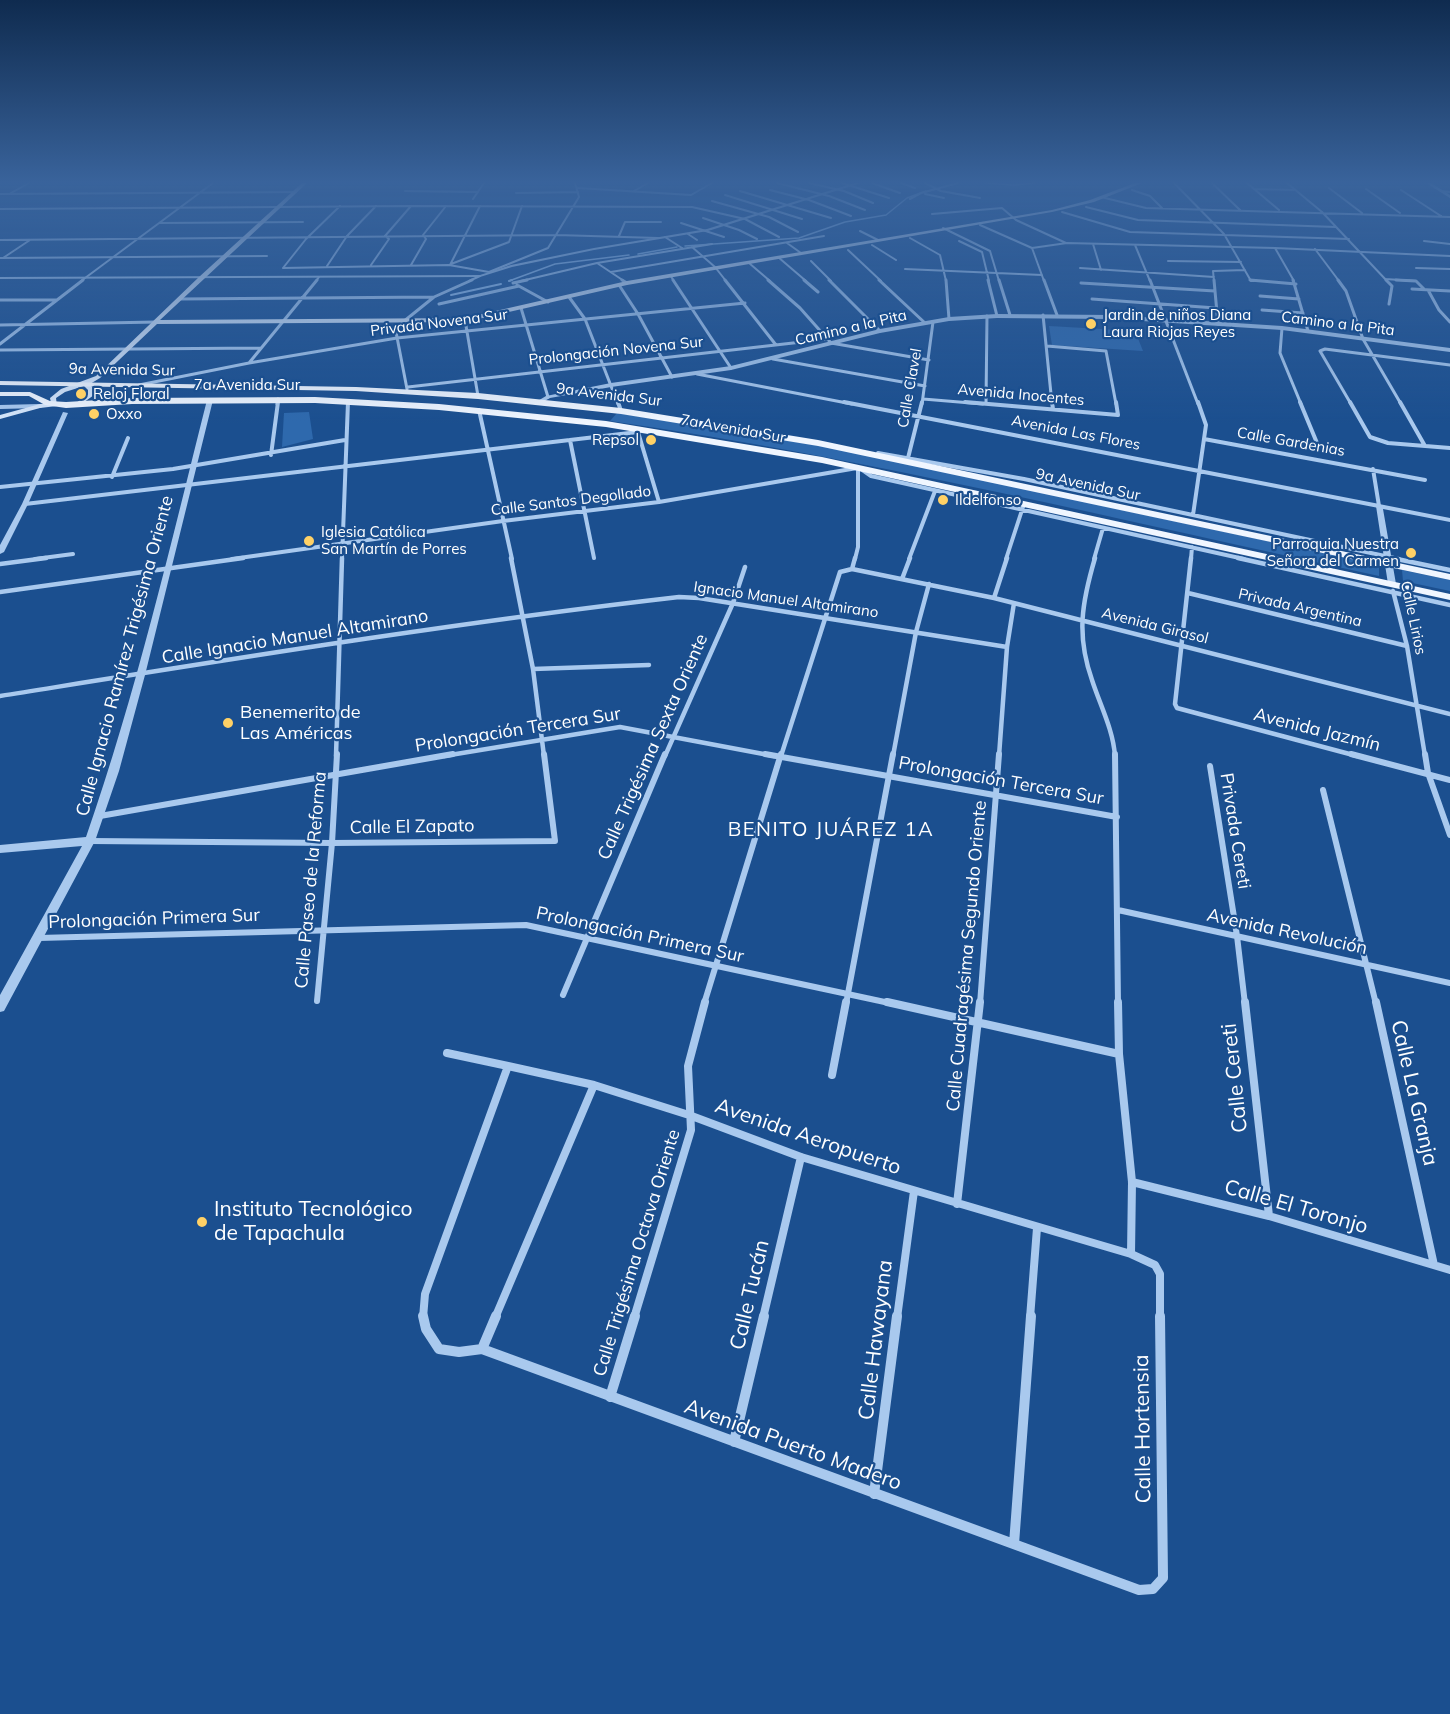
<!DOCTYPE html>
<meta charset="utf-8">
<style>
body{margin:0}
canvas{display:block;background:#1b4f8f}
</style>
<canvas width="1450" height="1714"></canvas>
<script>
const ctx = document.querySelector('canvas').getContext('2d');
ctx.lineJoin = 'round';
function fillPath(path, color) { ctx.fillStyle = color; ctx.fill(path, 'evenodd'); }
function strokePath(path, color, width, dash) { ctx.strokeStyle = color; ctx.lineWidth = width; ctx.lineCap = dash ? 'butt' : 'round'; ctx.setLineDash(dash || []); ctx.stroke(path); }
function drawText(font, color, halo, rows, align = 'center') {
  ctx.font = font + ' Mulish,sans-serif'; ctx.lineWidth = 4.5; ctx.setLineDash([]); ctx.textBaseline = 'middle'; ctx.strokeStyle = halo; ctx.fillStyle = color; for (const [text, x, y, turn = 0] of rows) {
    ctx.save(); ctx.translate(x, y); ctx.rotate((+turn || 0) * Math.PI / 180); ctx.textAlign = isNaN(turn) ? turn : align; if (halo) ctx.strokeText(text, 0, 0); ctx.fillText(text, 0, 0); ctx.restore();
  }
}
fillPath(new Path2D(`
 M1049 326 1135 331 1143 351 1052 345Z
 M309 412 313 439 282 447 284 413Z
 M617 413 833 448 1379 565V576C1124 521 869 458 610 421Z
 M1402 570 1450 580V591L1403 581Z`), '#2e69ad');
strokePath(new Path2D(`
 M986 183 1014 185 1035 183
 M685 246 799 238 845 222 886 215 907 198 926 191
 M638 254 677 247
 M509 281 555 264 629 255`), '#9cc4f0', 1.5);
strokePath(new Path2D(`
 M509 281 512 280
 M451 295 501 284`), '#9cc4f0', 2);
strokePath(new Path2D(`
 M777 183 829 196 865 210
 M809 183 844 191 873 203
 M842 183 889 198
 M872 183 900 193
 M901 183 915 188
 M925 183 941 191 980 198
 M1174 183 1224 234 1251 281H1254
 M1212 183 1240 210
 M1247 183 1279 210
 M1287 183 1322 212 1387 281
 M578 188 691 195 712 183
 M1329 188 1362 213
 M1254 189 1294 190
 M1366 189 1400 213
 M770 190 809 200 851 216
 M1132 190 1150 196 1162 208
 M1401 190 1441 216
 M405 191 478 192
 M634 191 648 183
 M740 191 831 218
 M1441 191 1450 192
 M11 193 29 183
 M516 193 578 192
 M0 194 296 192
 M925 194 944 198
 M725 195 802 219
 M1101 197 1146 208 1450 217
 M473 199 484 183
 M910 199 921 193 958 183
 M712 201 769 217 798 232
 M1086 207 1138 220 1336 227
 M0 209 411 206 692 207 745 219 779 237
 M1062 212 1130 232 1349 239
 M932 214 1002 208 1016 220 1066 243
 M703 218 739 230 757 239
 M159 223 303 222
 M681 223 724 237
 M980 225 1032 248 1044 281
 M943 228 990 251 999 281
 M860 231 878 240
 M688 234 697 240
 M619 236 625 222H661
 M665 237 682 248
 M910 238 940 255 946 281
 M0 240 557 235 658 238
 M959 241 982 252 989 281
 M1424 241 1450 244
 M787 243 801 253
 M1093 244 1101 270
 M872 245 896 260
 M1135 245 1150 281
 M692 247 715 267 726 281
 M1032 248 1067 243 1275 248 1450 256
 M1275 248 1294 281
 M1315 249 1339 281
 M848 250 881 281
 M778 257 806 281
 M0 258 267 256
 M3 258 30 240
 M811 261 831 281
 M1168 261 1241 262
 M597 263 624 281
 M749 263 770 281
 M451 264 509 242 522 206
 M371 265 389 239 385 236 411 206
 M411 265 426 239 423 235 446 206
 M450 265 480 206
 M327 266 347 236 376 206
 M283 268 449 265 489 272 548 248 579 197 575 183
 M283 268 306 239 340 206
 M1080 268 1214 277
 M1416 268 1450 269
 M905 269 1042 275
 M611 272 824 236
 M670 275 674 281
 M1385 279 1416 281
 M81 281 213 183
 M316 281 319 277
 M469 281 480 276
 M521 281 597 263 712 244
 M1214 281 1213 271 1245 270`), '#a9c9ee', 2);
strokePath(new Path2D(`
 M622 280 627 283
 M673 280 731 368
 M725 280 776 345
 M768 280 800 308 831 343 929 360
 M804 280 818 292
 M829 280 880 331
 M879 280 925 323
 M946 280 949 319
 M988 280 997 316
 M999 280 1010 315
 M1044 280 1057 315
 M1150 280 1198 404
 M1214 280 1218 324
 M1250 280 1296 284
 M1293 280 1308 331
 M1338 280 1346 291 1363 339 1401 404
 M1386 280 1392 286 1389 304
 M1396 280 1416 281 1424 289
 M513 283 527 280
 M1081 283 1215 291
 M517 285 548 302
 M619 285 638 314 672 377
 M1412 289 1450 291
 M1428 290 1439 310 1450 322
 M1260 296 1299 299
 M569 297 585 319 618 404
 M179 299 434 297
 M1092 299 1216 308
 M0 300H56
 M439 304 519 286
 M521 308 548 397
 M1262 310 1303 313
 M1043 315 1052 404
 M465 320 478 396
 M0 325 156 322
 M1282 328 1280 353 1301 404
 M0 344 83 280
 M1047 346 1106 351 1116 404
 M0 350 261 348
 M773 359 925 386
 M249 363 317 280
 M697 374 852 404
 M139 385 249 363 397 338 745 303
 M408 387 828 339
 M407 389 396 332 398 326 434 297 472 280
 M923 399 983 404
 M986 403 987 316
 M277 404 278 399
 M922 404 933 322
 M1351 404 1320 351 1325 349 1450 365`), '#a9c9ee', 3);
strokePath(new Path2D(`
 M618 402 621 411
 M844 402 1379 506 1373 469
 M965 402 1118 415 1116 402
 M1052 402 1053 409
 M1300 402 1317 443
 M1350 402 1370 437 1388 443 1450 448
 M1400 402 1425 446
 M0 407 40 406
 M479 410 512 559
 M638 432 659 502
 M1204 439 1425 480
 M570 440 594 558
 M878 453 1024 479 1399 559
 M271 455 278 402
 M908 458 922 402
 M861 469 871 476 1244 559
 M112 477 128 438
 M0 487 173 469 345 440
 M25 504 638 432 641 429
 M1193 515 1206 425 1198 402
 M35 559 73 554
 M232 559 503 521 659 502 857 468
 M342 559 348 402
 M855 559 858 547V468
 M909 559 935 491
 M1006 559 1023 507
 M1094 559 1103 528
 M1191 559 1192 547`), '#a9c9ee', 4);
strokePath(new Path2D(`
 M511 558 533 669 544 756
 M1095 558C1082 602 1076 635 1092 680 1100 705 1113 729 1115 756
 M1191 558 1175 704 1177 708 1357 756
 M1238 558 1450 605
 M1392 558 1450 570
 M0 564 46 558
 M852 569 994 598 1450 714
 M902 579 910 558
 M1393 591 1407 646 1425 756
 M0 592 243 558
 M1188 593 1407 646
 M994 598 1007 558
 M533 669 649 665
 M0 696C226 660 452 623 679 597L699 598 1007 647
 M336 756 342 558
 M444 756 620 727 774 756
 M665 756 733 603 745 567
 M781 756 840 572 852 569 855 558
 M893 756 916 632 929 584
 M999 756 1007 647 1014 603`), '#a9c9ee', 4.5);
strokePath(new Path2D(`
 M765 754 1117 817
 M1115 754 1118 1004
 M1351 754 1450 780
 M1425 754 1428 773 1450 835
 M1210 766 1237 936 1245 1004
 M1323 790 1376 1004
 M100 816 453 754
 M90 841 332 843 555 841 544 754
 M1118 910 1450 983
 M39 938 526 925 894 1004
 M563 995 665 754
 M317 1001 332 843 337 754
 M704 1004 781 754
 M846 1004 893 754
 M980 1004 999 754`), '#a9c9ee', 6);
strokePath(new Path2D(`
 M887 1002 1119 1054
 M1118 1002 1119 1054 1132 1182 1131 1254
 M1245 1002 1269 1216
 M1376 1002 1434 1265
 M447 1053 508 1066
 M508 1066 594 1085 689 1115 801 1157 1131 1254 1155 1265 1160 1274V1318
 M832 1075 846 1002
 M1132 1182 1269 1216 1450 1270
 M957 1204 980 1002
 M423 1318 425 1294 508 1066
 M495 1318 594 1085
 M634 1318 691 1130 688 1066 705 1002
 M763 1318 801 1157
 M897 1318 914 1191
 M1030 1318 1037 1228`), '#a9c9ee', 8);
strokePath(new Path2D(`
 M423 1316 426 1329 439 1349 459 1352 482 1349 1139 1590 1153 1589 1163 1578 1160 1316
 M482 1349 496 1316
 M610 1397 635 1316
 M734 1442 764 1316
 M874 1494 897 1316
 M1014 1544 1031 1316`), '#a9c9ee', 10);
fillPath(new Path2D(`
 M854 183H861L708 231 594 250 512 267 480 277 0 279V277L480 275 511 265 594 248 707 229Z
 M1431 183 1450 195V198L1426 183Z
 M997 314 1111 315 1282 326 1450 348V352L1282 330 1111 319 997 318 949 321 880 333 731 370 611 387 550 398 539 404 536 402 546 396 611 383 731 366 880 329 949 317Z
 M210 398 213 400 145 675 119 771 95 841 4 1011 0 1012V995L82 846 0 853V845L86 837C136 694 170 547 207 400Z
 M63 412 68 413 28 504 4 552 0 554V545L22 504Z
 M1379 504 1450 518V522L1383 509 1396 584 1392 586 1388 584 1376 506Z`), '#a9c9ee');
fillPath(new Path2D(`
 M302 183H307L160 320 465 318 627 281 1052 210 1090 200 1135 183H1142L1094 202 1052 212 627 285 465 322 157 324 100 378 90 384 94 390V395L80 405 75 404 88 394V390L84 386 65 392 56 398 57 406 40 408 0 419V415L40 404 51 403 50 398 61 389 96 376 199 277Z`), '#d6e6fa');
fillPath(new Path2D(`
 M0 381 356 387 478 393 621 408 818 440 1450 574V580L818 446 621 414 478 399 356 391 0 385Z
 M0 392H30L50 401 66 402 132 398 315 397 439 404 606 421 822 457 1450 594V600L822 463 606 427 439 410 315 403 132 404 66 408 45 405 29 396H0Z`), '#f0f6ff');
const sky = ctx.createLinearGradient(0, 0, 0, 423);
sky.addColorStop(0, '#0f2b4f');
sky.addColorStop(0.43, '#39639b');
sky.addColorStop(1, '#39639b00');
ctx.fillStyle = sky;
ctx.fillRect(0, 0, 1450, 423);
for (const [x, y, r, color] of [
 [1091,324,6,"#ffd166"],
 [81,394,6,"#ffd166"],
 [94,414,6,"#ffd166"],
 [651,440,6,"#ffd166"],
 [943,500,6,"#ffd166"],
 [309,541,6,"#ffd166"],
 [1411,553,6,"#ffd166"],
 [228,723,6,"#ffd166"],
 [202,1222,6,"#ffd166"]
]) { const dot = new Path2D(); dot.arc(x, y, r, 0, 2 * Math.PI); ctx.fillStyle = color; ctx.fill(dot); strokePath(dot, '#1b4f8f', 2); }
drawText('15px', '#fff', '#1b4f8f', [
 ["Jardin de niños Diana",1103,315],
 ["Laura Riojas Reyes",1103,332],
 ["Reloj Floral",93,394],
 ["Oxxo",106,414],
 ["Repsol",639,440,"right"],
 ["Ildelfonso",955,500],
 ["Iglesia Católica",321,532],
 ["San Martín de Porres",321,549],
 ["Parroquia Nuestra",1399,544,"right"],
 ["Señora del Carmen",1399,561,"right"]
], 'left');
drawText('15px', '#fff', '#1b4f8f', [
 ["Privada Novena Sur",439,323,-7],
 ["Camino a la Pita",1338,324,7],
 ["Camino a la Pita",851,328,-13],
 ["Prolongación Novena Sur",616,351,-6],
 ["9a Avenida Sur",122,370,1],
 ["7a Avenida Sur",247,385],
 ["Calle Clavel",910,388,-80],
 ["9a Avenida Sur",609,395,7],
 ["Avenida Inocentes",1021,395,5],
 ["7a Avenida Sur",733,429,10],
 ["Avenida Las Flores",1076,433,11],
 ["Calle Gardenias",1291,442,10],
 ["9a Avenida Sur",1088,485,12],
 ["Calle Santos Degollado",571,501,-7],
 ["Ignacio Manuel Altamirano",786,600,8],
 ["Privada Argentina",1300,608,13],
 ["Calle Lirios",1413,618,78],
 ["Avenida Girasol",1155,626,14]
]);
drawText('18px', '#fff', '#1b4f8f', [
 ["Calle Ignacio Manuel Altamirano",295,637,-9],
 ["Calle Ignacio Ramírez Trigésima Oriente",125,656,-75],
 ["Prolongación Tercera Sur",518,730,-9],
 ["Avenida Jazmín",1317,730,14],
 ["Calle Trigésima Sexta Oriente",653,747,-66],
 ["Prolongación Tercera Sur",1001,781,10],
 ["Calle El Zapato",412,827,-1],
 ["Privada Cereti",1235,831,81],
 ["Calle Paseo de la Reforma",311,880,-85],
 ["Prolongación Primera Sur",154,919,-2],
 ["Avenida Revolución",1287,932,12],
 ["Prolongación Primera Sur",640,935,12],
 ["Calle Cuadragésima Segundo Oriente",967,956,-85],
 ["Calle Trigésima Octava Oriente",637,1253,-73]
]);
drawText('18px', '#fff', '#1b4f8f', [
 ["Benemerito de",240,713],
 ["Las Américas",240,734]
], 'left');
ctx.letterSpacing = '1.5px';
drawText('20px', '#fff', '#1b4f8f', [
 ["BENITO JUÁREZ 1A",831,830]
]);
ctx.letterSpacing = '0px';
drawText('21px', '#fff', '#1b4f8f', [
 ["Calle Cereti",1235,1078,-96],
 ["Calle La Granja",1414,1093,77],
 ["Avenida Aeropuerto",808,1137,19],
 ["Calle El Toronjo",1296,1207,16],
 ["Calle Tucán",750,1295,-77],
 ["Calle Hawayana",876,1340,-83],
 ["Calle Hortensia",1143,1429,-91],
 ["Avenida Puerto Madero",793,1445,20]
]);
drawText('21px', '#fff', '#1b4f8f', [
 ["Instituto Tecnológico",214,1210],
 ["de Tapachula",214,1234]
], 'left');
</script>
